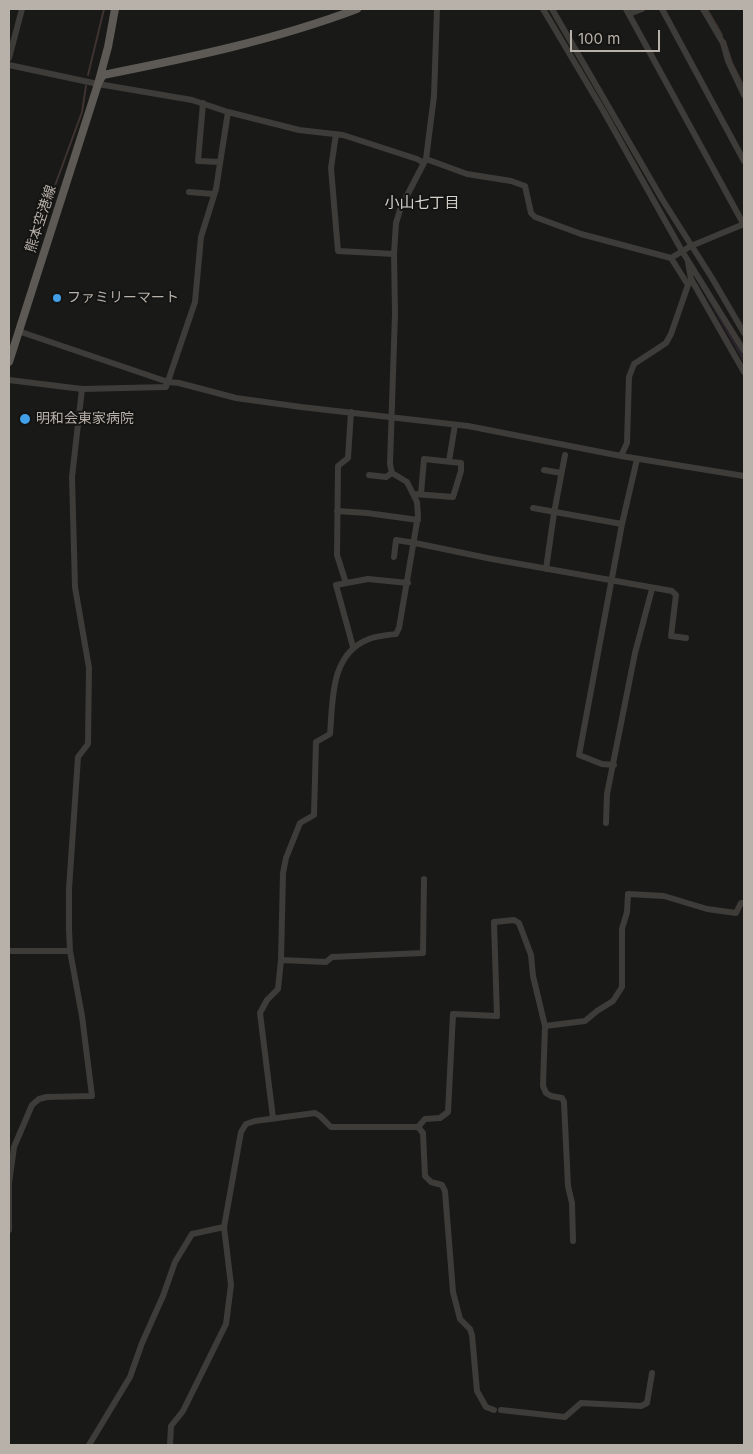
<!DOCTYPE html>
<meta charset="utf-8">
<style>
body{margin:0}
#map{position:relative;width:753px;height:1454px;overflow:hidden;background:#191917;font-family:Inter,sans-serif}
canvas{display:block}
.frame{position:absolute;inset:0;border:10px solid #b8b1aa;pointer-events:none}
.scale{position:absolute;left:570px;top:30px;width:90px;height:22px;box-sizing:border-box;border:2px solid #b8b1aa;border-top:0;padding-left:6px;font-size:15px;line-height:18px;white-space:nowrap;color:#b8b1aa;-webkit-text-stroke:4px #141412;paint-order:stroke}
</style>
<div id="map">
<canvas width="753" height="1454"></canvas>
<div class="frame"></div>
<div class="scale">100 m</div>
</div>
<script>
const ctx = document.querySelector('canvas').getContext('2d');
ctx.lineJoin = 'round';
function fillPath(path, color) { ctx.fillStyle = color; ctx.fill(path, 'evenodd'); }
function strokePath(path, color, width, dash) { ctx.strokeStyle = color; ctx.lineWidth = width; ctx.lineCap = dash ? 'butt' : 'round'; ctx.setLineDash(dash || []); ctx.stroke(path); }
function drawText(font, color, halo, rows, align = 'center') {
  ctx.font = font + ' Inter,"Noto Sans JP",sans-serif'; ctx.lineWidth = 4; ctx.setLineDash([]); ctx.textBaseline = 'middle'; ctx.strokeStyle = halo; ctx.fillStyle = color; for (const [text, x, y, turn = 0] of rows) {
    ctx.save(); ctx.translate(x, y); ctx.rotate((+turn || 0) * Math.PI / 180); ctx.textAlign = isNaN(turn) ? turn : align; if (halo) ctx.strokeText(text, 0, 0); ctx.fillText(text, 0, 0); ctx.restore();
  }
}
fillPath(new Path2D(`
 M694 275 744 357V363Z`), '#2a232c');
strokePath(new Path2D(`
 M707 9 722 35
 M725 41 732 63 744 87
 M88 75 104 9
 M24 248 39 224 49 202 82 112 86 86`), '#3e3330', 2);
strokePath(new Path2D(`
 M543 9 604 112 682 251 744 351
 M552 9 662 199 712 278 744 333
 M626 9 744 225
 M662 9 744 161
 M703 9 723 43 728 61 744 95
 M629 14 642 9
 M9 58 22 9
 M9 65 98 84 192 100 228 112 299 130 343 135 417 159 424 163
 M203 103 198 161 220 162
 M336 134 331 168 338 251 394 254
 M426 159 467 174 511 181 525 186 531 213 535 217 581 234 671 258
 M189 192 214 194
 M688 262 691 279 744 372
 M21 332 168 382 179 383 236 398 301 407 468 426 621 456 744 476
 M9 380 82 389 166 387 195 302 201 237 216 189 228 112
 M621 456 627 443 629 377 634 364 666 343 671 334 688 285 671 258 691 246 744 224
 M449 461 455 425
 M544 470 561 473
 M369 475 386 477 392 473
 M414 494 453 497 461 471V463L424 459 421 494
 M533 508 622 524
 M337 511 367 513 418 520
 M394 557 396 540 415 543 492 559 672 591 676 595 671 636 686 638
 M546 569 554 513 565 455
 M346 583 337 555 338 466 348 458 351 412
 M353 647 336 585 368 579 408 583
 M614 765 602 764 579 755 622 524 637 459
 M606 823 607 794 635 653 652 589
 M9 951H70
 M281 960 326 962 332 957 423 953 424 879
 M545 1026 585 1021 597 1011 613 1001 622 987V929L627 912 628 894 664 896 707 909 736 913 741 903H744
 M273 1118 260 1013 267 1000 278 989 281 960 283 873 286 858 300 823 314 815 316 742 330 734C333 699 330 654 369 639 377 636 387 635 396 634L399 628 418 516 417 502 407 482 392 473 390 464 395 314 394 254 396 223 401 207 426 159 434 96 437 9
 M418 1127 423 1133 425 1176 431 1182 442 1185 445 1191 453 1292 460 1319 470 1329 472 1335 477 1391 486 1407 494 1410
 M9 1183 14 1147 32 1105 39 1099 47 1097 92 1096 82 1016 70 951 69 929V889L78 757 88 744 89 668 75 587 72 477 82 389
 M9 1183V1230
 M501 1410 565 1417 581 1403 641 1406 647 1403 652 1373
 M89 1445 130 1377 142 1343 163 1296 175 1262 192 1234 224 1227
 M170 1445 171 1426 183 1411 226 1324 231 1285 224 1227 241 1132 246 1124 255 1121 315 1113 320 1116 331 1127H418L425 1119 440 1118 448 1112 453 1014 497 1016 494 922 514 920 519 923 531 955 533 976 545 1026 543 1086 546 1093 551 1096 562 1098 564 1102 568 1186 572 1203 573 1241`), '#3e3c38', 6);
strokePath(new Path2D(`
 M100 80 103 75C188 58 275 40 357 9
 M9 362 98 84 108 47 115 9`), '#5d5955', 8);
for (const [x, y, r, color] of [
 [57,298,5,"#41a0e7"],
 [25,419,6,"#41a0e7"]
]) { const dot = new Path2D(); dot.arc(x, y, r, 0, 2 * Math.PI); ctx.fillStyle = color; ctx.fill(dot); strokePath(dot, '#141412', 2); }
drawText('14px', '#b8b1aa', '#141412', [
 ["熊本空港線",41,219,-72]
]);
drawText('14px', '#b8b1aa', '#141412', [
 ["ファミリーマート",67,298],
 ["明和会東家病院",36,419]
], 'left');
drawText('15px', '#d4d0cb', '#141412', [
 ["小山七丁目",422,203]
]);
</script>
